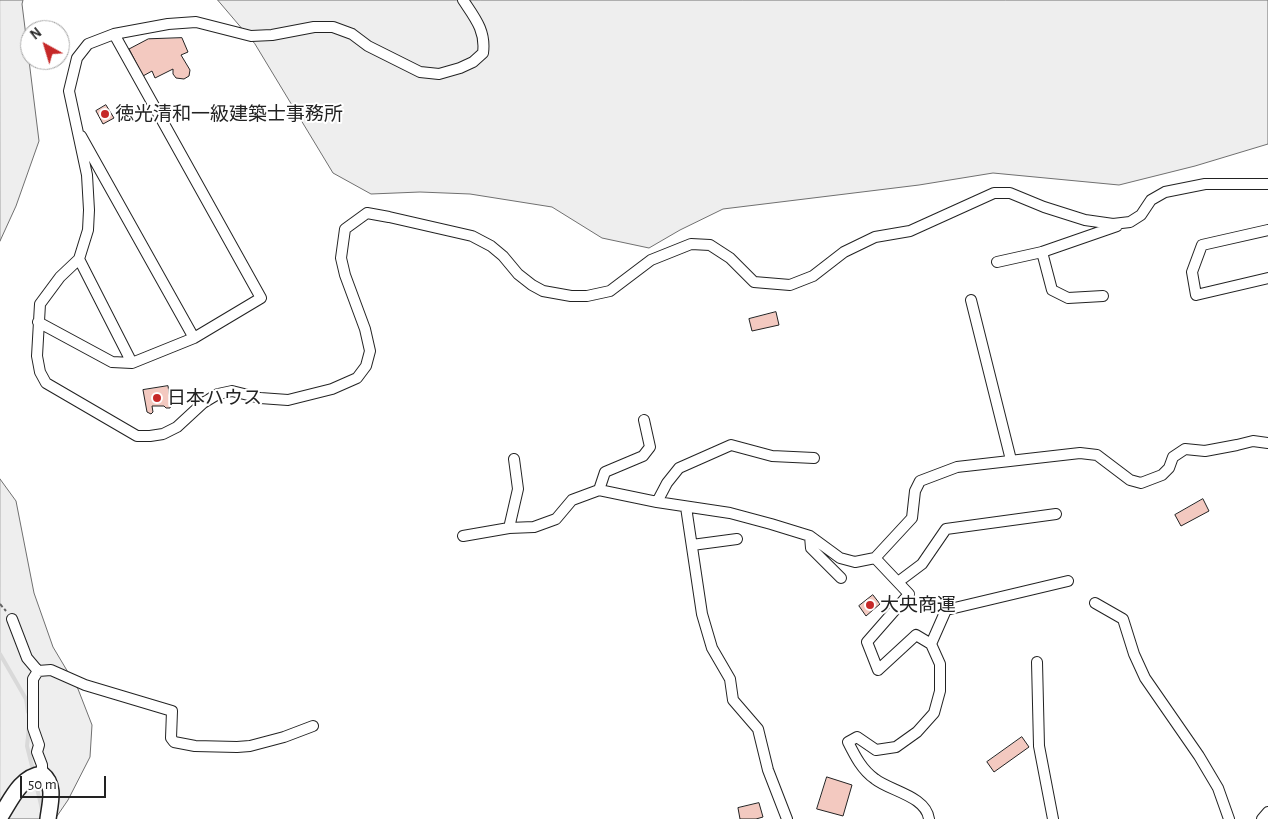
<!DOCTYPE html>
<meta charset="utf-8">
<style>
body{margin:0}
#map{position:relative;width:1268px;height:819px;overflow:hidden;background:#fff;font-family:"Alegreya Sans",sans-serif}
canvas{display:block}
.north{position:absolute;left:20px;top:20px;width:50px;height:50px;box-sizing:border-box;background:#fff;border:1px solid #a7a7a7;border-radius:50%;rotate:321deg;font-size:14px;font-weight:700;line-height:20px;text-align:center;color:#222}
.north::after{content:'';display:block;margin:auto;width:18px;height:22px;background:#c62828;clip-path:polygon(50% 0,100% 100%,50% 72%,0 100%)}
.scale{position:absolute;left:20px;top:776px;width:86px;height:22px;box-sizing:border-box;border:2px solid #222;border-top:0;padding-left:6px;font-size:15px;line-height:18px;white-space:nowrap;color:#222;-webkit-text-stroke:4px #fff;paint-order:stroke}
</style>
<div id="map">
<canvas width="1268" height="819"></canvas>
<div class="north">N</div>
<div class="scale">50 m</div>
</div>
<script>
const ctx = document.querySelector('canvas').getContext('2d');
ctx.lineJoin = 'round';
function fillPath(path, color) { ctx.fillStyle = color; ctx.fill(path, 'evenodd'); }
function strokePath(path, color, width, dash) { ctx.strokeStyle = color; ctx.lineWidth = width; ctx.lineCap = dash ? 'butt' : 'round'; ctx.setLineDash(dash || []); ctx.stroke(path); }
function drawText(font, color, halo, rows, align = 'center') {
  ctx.font = font + ' "Alegreya Sans","Noto Sans JP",sans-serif'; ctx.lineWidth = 4; ctx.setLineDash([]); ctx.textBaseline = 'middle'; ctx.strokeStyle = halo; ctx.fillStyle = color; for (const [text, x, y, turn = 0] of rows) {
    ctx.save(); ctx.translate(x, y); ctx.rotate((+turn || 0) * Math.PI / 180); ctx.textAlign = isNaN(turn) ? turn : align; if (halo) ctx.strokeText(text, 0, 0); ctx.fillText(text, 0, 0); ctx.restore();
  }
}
const green = new Path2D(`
 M0 0H23L22 4 39 141 16 206 0 241Z
 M218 0H1268V144L1195 166 1119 185 993 173 919 185 723 209 680 230 649 248 602 238 552 207 470 194 420 192 371 194 333 173 255 44Z
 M0 479 16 501 34 593 53 647 78 689 92 725 90 757 68 800 55 819H0Z`);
fillPath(green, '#eee');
strokePath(green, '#6f6f6f', 1);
strokePath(new Path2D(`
 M0 654 26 699 28 712
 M29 727 27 746 34 774
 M35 780 43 813`), '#d9d9d9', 4);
const building = new Path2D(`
 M182 38 188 52 181 55 190 70 189 76 184 79 176 78 173 74V69L155 78 152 71 143 76 129 49 148 39Z
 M106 105 114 118 103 124 96 111Z
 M776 312 779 325 752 331 749 319Z
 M168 386 171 405 170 408H166L164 406H152L153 412 151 414 147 412 143 390Z
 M1203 499 1209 511 1181 526 1175 515Z
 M873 595 880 604 866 616 859 606Z
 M1022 737 1029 747 994 772 987 762Z
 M827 777 852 785 843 816 817 809Z
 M759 803 763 817 756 819H740L738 808Z`);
fillPath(building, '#f3c9c0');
strokePath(building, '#222', 1);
const street = new Path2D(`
 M463 0C475 18 486 31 483 53L473 62 460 68 439 74 420 72 368 46 352 34 333 27H314L272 35 251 36 196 22 168 24 114 34 88 44 77 58 69 91 87 175 89 210 88 230 79 259 60 277 40 304 37 356 40 372 46 383 137 436H150L163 434 177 427 203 403 218 394 232 391 260 398 288 400 332 389 357 378 366 366 370 351 365 329 345 275 341 258 345 229 367 213 389 217 472 236 491 246 503 256 518 274 532 285 543 291 571 296H587L610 291 651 260 691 244 710 245 730 258 754 282 790 285 813 276 844 252 875 237 910 231 994 193H1010L1044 207 1085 220 1113 224 1130 222 1141 215 1151 200 1165 192 1205 184H1268
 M81 136 194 338
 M1268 230 1202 245 1192 272 1196 295 1268 278
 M1042 252 1052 290 1068 298 1103 296
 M79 259 132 363
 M997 262 1042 252 1117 226
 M971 300 1011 460
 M38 322 112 362 132 363 194 338 261 298 114 34
 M599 490 605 472 643 456 650 447 644 420
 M657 502 667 483 679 468 731 445 772 456 814 458
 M686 507 702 614 712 648 730 679 733 700 758 729 768 770 787 819
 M509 528 518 489 514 459
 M463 536 509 528 534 527 556 519 572 500 599 490 657 502 730 513 771 524 810 536 840 558 855 562 875 558 912 518 915 491 920 481 957 467 1080 453 1097 455 1130 480 1141 483 1162 475 1169 468 1173 457 1185 449 1205 451 1237 445 1253 441 1268 443
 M810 536 811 548 841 578
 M692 545 737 539
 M875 558 909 594 867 642 878 670 916 635 931 644 940 664V691L934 713 917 732 896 747 876 750 857 737 848 742C855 756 862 770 875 779 890 791 926 796 929 819
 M898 582 922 564 946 529 1056 514
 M1095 603 1123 619 1134 654 1145 678 1199 756 1218 788 1229 819
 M12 619 27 658 38 671
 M931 644 946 610 1068 581
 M1037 662 1039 746 1053 819
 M38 671 51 670 85 685 172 711 171 738 174 742 195 746 237 747 250 746 284 737 313 726
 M38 671 33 679V728L39 745 37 752 42 765V774
 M1262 819 1268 812`);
const secondary = new Path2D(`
 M0 817C11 800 20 777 42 774 56 785 50 803 48 819`);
strokePath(street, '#222', 12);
strokePath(secondary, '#222', 18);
strokePath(new Path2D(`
 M0 604 6 611`), '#646464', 2, [4, 2.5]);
strokePath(street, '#fff', 10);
strokePath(secondary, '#fff', 15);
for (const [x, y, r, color] of [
 [105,114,5,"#c62828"],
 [157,398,5,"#c62828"],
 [870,605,5,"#c62828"]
]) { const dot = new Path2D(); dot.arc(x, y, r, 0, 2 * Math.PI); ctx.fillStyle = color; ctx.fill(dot); strokePath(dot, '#fff', 2); }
drawText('19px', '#222', '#fff', [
 ["徳光清和一級建築士事務所",115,114],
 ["日本ハウス",167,398],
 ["大央商運",880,605]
], 'left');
</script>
